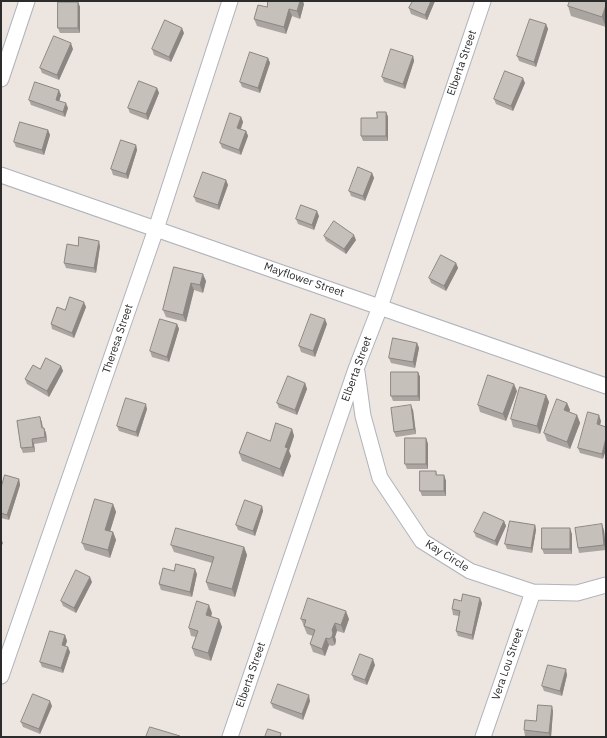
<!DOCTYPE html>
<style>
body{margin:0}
#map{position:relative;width:607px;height:738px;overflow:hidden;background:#ede5df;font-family:"IBM Plex Sans",sans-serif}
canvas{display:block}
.frame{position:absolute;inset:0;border:2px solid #2c2c2c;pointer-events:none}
</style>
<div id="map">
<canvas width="607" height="738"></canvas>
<div class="frame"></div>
</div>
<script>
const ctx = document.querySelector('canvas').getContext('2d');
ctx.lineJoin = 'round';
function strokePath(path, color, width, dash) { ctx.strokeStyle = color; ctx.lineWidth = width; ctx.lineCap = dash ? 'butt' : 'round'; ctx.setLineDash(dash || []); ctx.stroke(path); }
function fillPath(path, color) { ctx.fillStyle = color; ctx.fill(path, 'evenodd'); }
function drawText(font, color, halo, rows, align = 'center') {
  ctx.font = font + ' "IBM Plex Sans",sans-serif'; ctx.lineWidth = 3; ctx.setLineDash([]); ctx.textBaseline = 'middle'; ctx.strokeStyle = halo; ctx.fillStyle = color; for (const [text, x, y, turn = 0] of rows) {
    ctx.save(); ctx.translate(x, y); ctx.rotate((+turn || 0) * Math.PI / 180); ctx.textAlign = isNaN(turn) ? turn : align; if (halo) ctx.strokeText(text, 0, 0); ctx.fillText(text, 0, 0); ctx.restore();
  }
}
const minor = new Path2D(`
 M1 79 27 1
 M1 175 606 386
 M357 372 363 416 380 478 422 541 470 571 533 592 577 593 606 585
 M1 676 156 229 230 1
 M230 737 356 369 380 307 483 1
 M483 737 533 592`);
strokePath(minor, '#afb3bc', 17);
strokePath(minor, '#fff', 15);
fillPath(new Path2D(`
 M413 1H435L427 20 411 14 409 8Z
 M606 1V27L571 16 568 6Z
 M78 2 80 7V33H60L58 28Z
 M304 4 300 19 292 16 286 34 257 26 254 19 267 7Z
 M546 24 548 29 536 67 519 61 517 56Z
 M184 33 171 62 154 55 152 49Z
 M73 49 59 80 42 73 40 68Z
 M413 56 414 61 405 89 384 82 382 77Z
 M268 58 270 63 260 93 242 87 240 82Z
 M525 83 513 111 496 104 494 99Z
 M157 88 159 93 148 120 130 113 128 108Z
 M61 95 59 101 68 108 65 117 31 105 29 100Z
 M386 112 388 117V141H363L361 136 377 118Z
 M241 117 243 122 241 129 246 131 248 136 241 155 222 148 220 143Z
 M48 130 50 135 44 155 16 147 14 142Z
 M136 145 137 150 128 179 113 175 111 169Z
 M372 173 374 178 365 201 351 196 349 191Z
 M226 180 228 185 219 210 196 202 194 197Z
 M319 216 314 230 298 224 296 219Z
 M324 236 356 240 346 254 326 241Z
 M78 246H100L96 273 66 268 64 263Z
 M456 263 458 268 446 291 431 283 429 278Z
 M174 267 206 281 203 293 194 290 186 322 166 317 163 310Z
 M86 307 74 338 52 329 51 324 65 310Z
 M177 324 179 329 169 362 152 357 150 351Z
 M327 324 315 357 301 352 299 346Z
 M417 343 419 348 415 368 391 363 389 358Z
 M61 366 63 371 49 397 27 384 25 379 40 369Z
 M418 372 420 377V401H393L391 396Z
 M305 383 307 389 297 415 279 408 277 403Z
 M517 391 506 421 480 412 478 405Z
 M546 395 549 402 540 434 513 427 511 419Z
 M567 403 570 410 569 412 577 415 580 423 570 449 547 441 544 433Z
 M147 409 138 437 119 431 117 426Z
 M413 410 416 434 396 437 394 432Z
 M40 417 42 423 43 428H44L46 433 47 442 34 444 35 452 23 453 21 448Z
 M601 421 600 425 603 459 580 453 578 448Z
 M292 429 294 436 289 451 291 456 283 477 242 461 239 453 270 441Z
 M426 438 428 444V469H407L405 464Z
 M436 471 437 475H444L446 481V496H422L420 491Z
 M19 479 20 485 9 520 1 518V488Z
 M113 504 116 512 110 531 113 532 116 540 110 558 85 550 82 543Z
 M262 506 263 511 255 536 238 530 236 525Z
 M504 521 506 526 497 546 476 537 474 532Z
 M535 525 536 530 532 553 507 549 505 544Z
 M604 530 606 550 579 553 578 548Z
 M572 534V554H544L542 549Z
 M171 545 244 547 247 555 235 597 209 590 206 582 212 563 174 552Z
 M174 571 197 574 192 597 161 590 159 584Z
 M92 582 76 613 63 606 61 601Z
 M482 603 473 640 458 636 456 631 459 616 453 615 452 609Z
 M212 613 211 617 219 619 222 627 211 661 195 656 192 648 196 637 191 636 189 628Z
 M301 619H349L344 633 337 631 335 637 336 640 335 645 332 646 329 645 325 656 313 652 310 644 313 636 307 634Z
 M65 635 67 641 65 646 70 652 63 673 42 667 40 662Z
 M375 665 367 685 354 680 352 675Z
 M567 675 562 696 544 691 542 686Z
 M310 701 303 720 273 708 271 703Z
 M52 706 40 734 23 727 21 722Z
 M553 711 551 737H538L525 736 524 730 536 721Z`), '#aaa5a0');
fillPath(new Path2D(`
 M300 1H303L304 4 300 19 297 11Z
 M431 1H435L427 20 425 15Z
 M78 2 80 7V33L78 28Z
 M606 5V27L602 17Z
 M289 9 292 16 286 34 284 27Z
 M546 24 548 29 536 67 534 62Z
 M182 28 184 33 171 62 169 57Z
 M71 43 73 49 59 80 57 75Z
 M413 56 414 61 405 89 403 84Z
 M268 58 270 63 260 93 258 88Z
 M523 78 525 83 513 111 511 106Z
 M157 88 159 93 148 120 146 114Z
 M59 90 61 95 58 105 56 100Z
 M66 103 68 108 65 117 63 112Z
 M386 112 388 117V141L386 136Z
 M241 117 243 122 239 133 237 128Z
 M48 130 50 135 44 155 42 150Z
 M246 131 248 136 241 155 239 150Z
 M136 145 137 150 128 179 126 174Z
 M372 173 374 178 365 201 363 196Z
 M226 180 228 185 219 210 218 205Z
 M317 211 319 216 314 230 312 225Z
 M354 235 356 240 346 254 344 249Z
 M99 241 100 246 96 273 94 268Z
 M456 263 458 268 446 291 444 286Z
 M203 274 206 281 203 293 200 285Z
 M191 283 194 290 186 322 183 315Z
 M84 302 86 307 74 338 72 333Z
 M325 319 327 324 315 357 313 351Z
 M177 324 179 329 169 362 167 357Z
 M417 343 419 348 415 368 413 362Z
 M61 366 63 371 49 397 47 391Z
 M418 372 420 377V401L418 396Z
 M305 383 307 389 297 415 295 410Z
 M514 384 517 391 506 421 503 414Z
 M546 395 549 402 540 434 537 426Z
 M567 403 570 410 567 418 564 410Z
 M146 404 147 409 138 437 136 432Z
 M411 405 413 410 416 434 414 429Z
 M577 415 580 423 570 449 567 442Z
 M599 415 601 421 599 429 597 424Z
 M40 417 42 423 43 433 42 428Z
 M44 428 46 433 47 442 45 437Z
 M292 429 294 436 289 451 291 456 283 477 280 469 285 447Z
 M426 438 428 444V469L426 464Z
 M606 438V450L603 459 602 454Z
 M32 439 34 444 35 452 33 447Z
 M444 475 446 481V496L444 491Z
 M19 479 20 485 9 520 7 515Z
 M113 504 116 512 108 538 105 530Z
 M262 506 263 511 255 536 253 531Z
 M504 521 506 526 497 546 495 541Z
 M602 524 604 530 606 549 604 545Z
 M535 525 536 530 532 553 531 548Z
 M570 528 572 534V554L570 549Z
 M113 532 116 540 110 558 108 550Z
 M1 539 3 543 1 547Z
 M244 547 247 555 235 597 232 589Z
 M195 569 197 574 192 597 190 592Z
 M90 577 92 582 76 613 74 608Z
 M480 598 482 603 473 640 472 635Z
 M209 605 212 613 209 623 206 615Z
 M346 611 349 619 344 633 341 625Z
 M219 619 222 627 211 661 208 653Z
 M335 623 337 631 335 637 336 640 335 645 332 637V630Z
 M65 635 67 641 64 650 62 645Z
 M326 638 329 645 325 656 322 649Z
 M68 647 70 652 63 673 61 668Z
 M373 659 375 665 367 685 365 680Z
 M566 669 567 675 562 696 560 691Z
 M309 695 310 701 303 720 302 714Z
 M50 701 52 706 40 734 39 729Z
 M552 706 553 711 551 737H550L549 733Z`), '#8b8682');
const building = new Path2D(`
 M268 1H300L297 11 289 9 284 27 254 19 258 5 267 7Z
 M413 1H431L425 15 409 8Z
 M570 1H606V5L602 17 568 6Z
 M58 2H78V28H58Z
 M530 19 546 24 534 62 517 56Z
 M165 20 182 28 169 57 152 49Z
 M54 36 71 43 57 75 40 68Z
 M391 49 413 56 403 84 382 77Z
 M250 52 268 58 258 88 240 82Z
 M505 71 523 78 511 106 494 99Z
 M139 81 157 88 146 114 128 108Z
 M35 82 59 90 56 100 66 103 63 112 29 100Z
 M377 112H386V136H361V118H377Z
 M230 113 241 117 237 128 246 131 239 150 220 143Z
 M20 122 48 130 42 150 14 142Z
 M121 140 136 145 126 174 111 169Z
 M358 167 372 173 363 196 349 191Z
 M203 172 226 180 218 205 194 197Z
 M301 205 317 211 312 225 296 219Z
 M334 221 354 235 344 249 324 236Z
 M79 237 99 241 94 268 64 263 67 244 78 246Z
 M441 255 456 263 444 286 429 278Z
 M174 267 203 274 200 285 191 283 183 315 163 310Z
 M70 297 84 302 72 333 51 324 57 307 65 310Z
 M311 314 325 319 313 351 299 346Z
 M160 319 177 324 167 357 150 351Z
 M393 338 417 343 413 362 389 358Z
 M46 358 61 366 47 391 25 379 33 365 40 369Z
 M391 372H418V396H391Z
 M488 375 514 384 503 414 478 405Z
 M288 376 305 383 295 410 277 403Z
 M520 387 546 395 537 426 511 419Z
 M126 398 146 404 136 432 117 426Z
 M557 399 567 403 564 410 577 415 567 442 544 433Z
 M411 405 414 429 394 432 391 408Z
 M588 412 599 415 597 424 606 427V438L602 454 578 448Z
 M40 417 42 428H44L45 437 32 439 33 447 21 448 17 421Z
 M276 423 292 429 285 447 288 448 280 469 239 453 247 432 270 441Z
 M405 438H426V464H405Z
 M420 471H436V475H444V491H420Z
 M5 475 19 479 7 515 1 513V488Z
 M95 499 113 504 105 530 113 532 108 550 82 543Z
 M245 500 262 506 253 531 236 525Z
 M484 512 504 521 495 541 474 532Z
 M510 521 535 525 531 548 505 544Z
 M602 524 604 545 578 548 575 528Z
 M176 528 244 547 232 589 206 582 214 557 171 545Z
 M542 528H570V549H542Z
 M176 564 195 569 190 592 159 584 163 568 174 571Z
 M76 570 90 577 74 608 61 601Z
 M463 594 480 598 472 635 456 631 460 611 452 609 454 599 461 601Z
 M308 598 346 611 341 625 335 623 332 630 333 633 332 637 329 639 326 638 322 649 310 644 315 630 304 626 306 620 301 619Z
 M197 601 209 605 206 615 219 619 208 653 192 648 198 631 189 628Z
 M50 631 65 635 62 645 68 647 61 668 40 662Z
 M360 654 373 659 365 680 352 675Z
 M548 665 566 669 560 691 542 686Z
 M278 684 309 695 302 714 271 703Z
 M33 694 50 701 39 729 21 722Z
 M538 705 552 706 549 733 524 730 525 720 536 721Z
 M150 727 180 736V737H146Z
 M268 729 281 733 280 737H265Z`);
fillPath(building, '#c6c0ba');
strokePath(building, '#8b8682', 1);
drawText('11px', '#2c2c2c', '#fff', [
 ["Elberta Street",462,63,-71],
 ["Mayflower Street",304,280,19],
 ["Theresa Street",118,339,-71],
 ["Elberta Street",357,369,-70],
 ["Kay Circle",447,556,32],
 ["Vera Lou Street",508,664,-71],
 ["Elberta Street",251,675,-71]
]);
</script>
